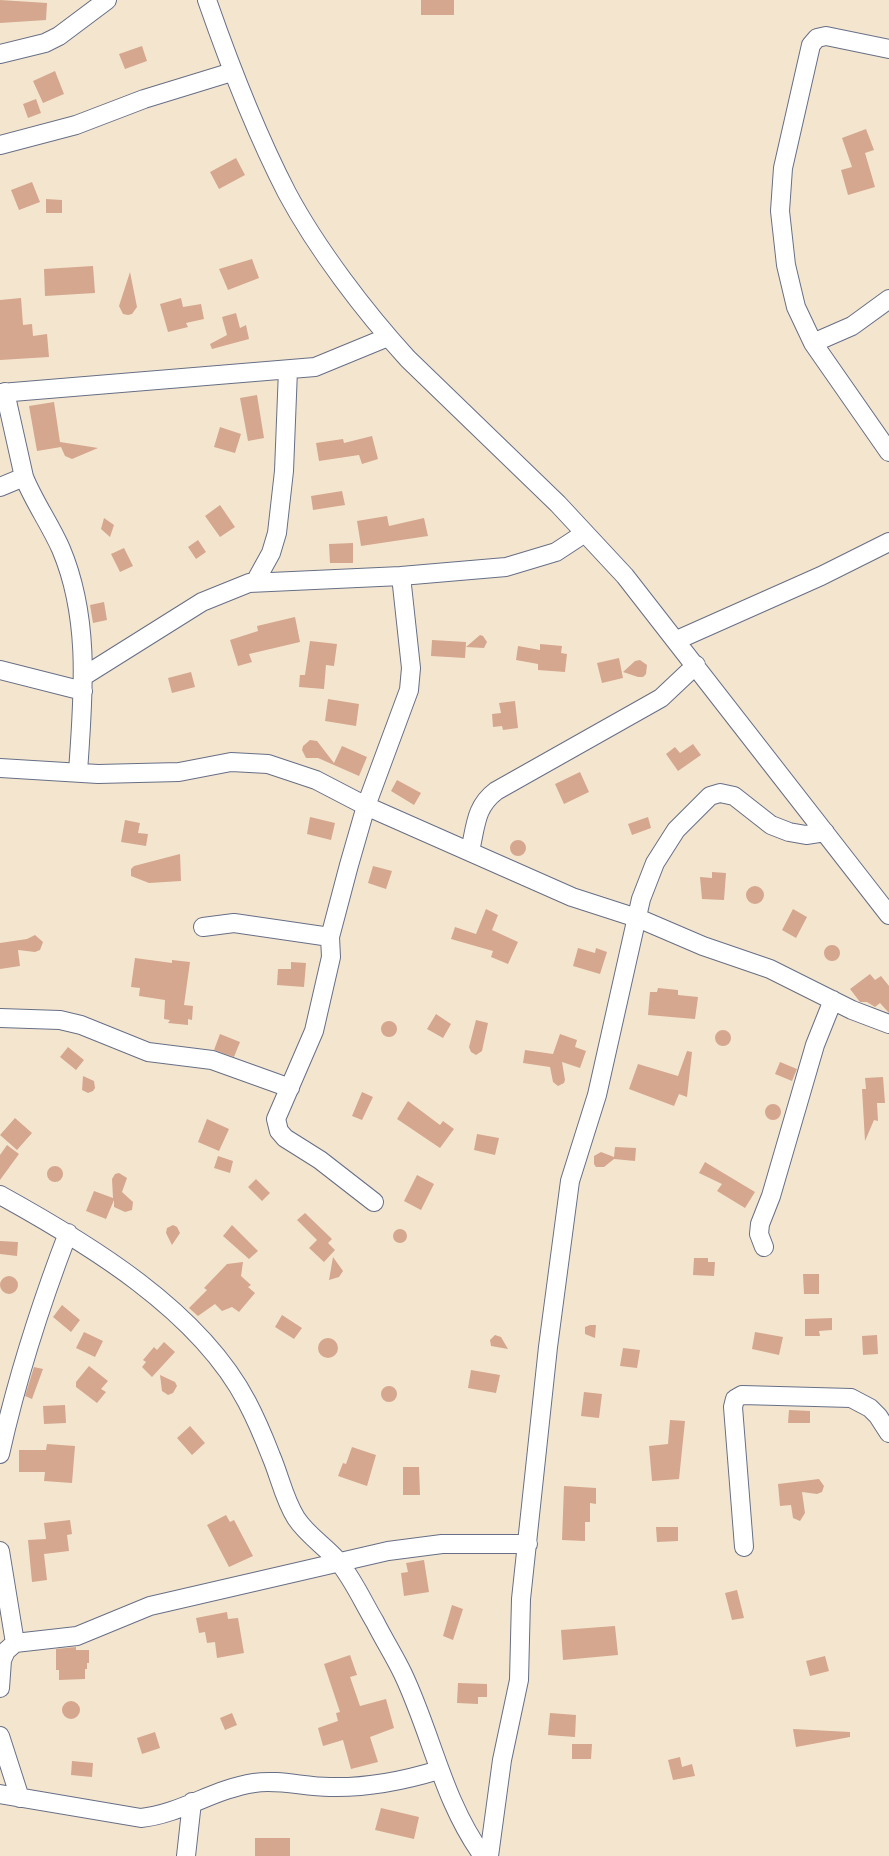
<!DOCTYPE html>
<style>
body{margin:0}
canvas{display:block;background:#f4e5cf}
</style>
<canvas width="889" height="1856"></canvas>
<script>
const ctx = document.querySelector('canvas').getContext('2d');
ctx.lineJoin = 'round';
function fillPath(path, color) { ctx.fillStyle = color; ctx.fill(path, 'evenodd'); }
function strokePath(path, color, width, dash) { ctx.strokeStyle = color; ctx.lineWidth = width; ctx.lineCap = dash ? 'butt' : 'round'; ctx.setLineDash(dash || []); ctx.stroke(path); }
fillPath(new Path2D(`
 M0 0 47 3 46 20 0 23Z
 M421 0H454V15H421Z
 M142 46 147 61 125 69 119 54Z
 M55 71 64 94 43 103 33 81Z
 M36 99 41 113 28 118 23 104Z
 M866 129 874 150 865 153 875 187 848 195 841 170 852 167 842 138Z
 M236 158 245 175 219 189 210 172Z
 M32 182 40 202 19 210 11 190Z
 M46 199 62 200V213H46Z
 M252 259 259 278 228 290 219 269Z
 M93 266 95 293 45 296 44 269Z
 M130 272 137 307 132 314 128 315 123 314 119 306Z
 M21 298 23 325 32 324 33 336 47 334 49 357 0 360V300Z
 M181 298 183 307 201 304 204 319 186 323 188 327 168 332 160 304Z
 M236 313 240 328 246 325 249 339 212 349 210 344 227 335 222 317Z
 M257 395 264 438 248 441 240 398Z
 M54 402 60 442 98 448 72 459 65 456 61 447 37 451 29 406Z
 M220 427 241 434 235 453 214 447Z
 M372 436 378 459 362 464 359 455 319 461 316 443 343 439 344 443Z
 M342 491 345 505 313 510 311 496Z
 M220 505 235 527 220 537 205 516Z
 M387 516 389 526 424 518 428 536 361 546 357 521Z
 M104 518 114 525 110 537 101 529Z
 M198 540 206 552 196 559 188 547Z
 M353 543V563H330L329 544Z
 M124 548 133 566 120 572 111 554Z
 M104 602 107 620 93 623 90 605Z
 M295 617 300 642 249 654 252 662 238 666 230 640 258 631 257 626Z
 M480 635 483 636 487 642 484 648 466 647Z
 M432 640 466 642 465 658 431 656Z
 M310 641 337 644 334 666 326 665 324 689 299 687 300 675H305Z
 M540 644 562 646 561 653 567 654 565 672 538 670V664L516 660 518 646 540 650Z
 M619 658 623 678 602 683 597 663Z
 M640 660 647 665 646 674 643 677H638L623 672 635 661Z
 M191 672 195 687 172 693 168 678Z
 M328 699 359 704 356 726 325 721Z
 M515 701 518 728 503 730 502 726 493 727 492 714 501 713 499 703Z
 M310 740 317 741 334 763 342 746 367 757 359 776 318 758H306L302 750 303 746Z
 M693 744 701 755 678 771 666 754 675 747 680 753Z
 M580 772 589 792 564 804 555 784Z
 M397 780 421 793 414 805 391 791Z
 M310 817 335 823 331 840 307 834Z
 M648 817 651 828 632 835 628 824Z
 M125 820 140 823 138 833 148 834 146 846 121 842Z
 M510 848a8 8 0 1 1 16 0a8 8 0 1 1-16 0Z
 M180 854 181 881 149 883 131 876V869L134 866Z
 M373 866 392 871 386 889 368 883Z
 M712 872 726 873 724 900 702 899 700 877 712 878Z
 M746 895a9 9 0 1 1 18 0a9 9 0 1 1-18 0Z
 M486 909 498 915 492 930 518 942 508 964 491 957 493 951 451 939 455 927 476 934Z
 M793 909 807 917 796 938 782 930Z
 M35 935 43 942 40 950 35 952 18 950 20 966 0 969V943L27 939Z
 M824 953a8 8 0 1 1 16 0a8 8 0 1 1-16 0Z
 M578 948 595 953 596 948 607 952 600 974 573 966Z
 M135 958 172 963V960L190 962 184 1005 193 1006 192 1020 188 1019V1025L168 1023 170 1020 164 1019 165 1000 139 996 140 988 131 987Z
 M291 962 306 963 304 987 277 985 278 969H291Z
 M870 974 875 980 881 976 889 986V1013L880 1003 875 1007 867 1002H860L850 989Z
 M658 988 678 990V995L698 997 695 1019 648 1015 650 992H657Z
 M436 1014 451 1024 443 1038 427 1029Z
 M476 1020 488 1023 482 1051 476 1055 471 1052 469 1047Z
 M381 1029a8 8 0 1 1 16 0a8 8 0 1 1-16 0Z
 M715 1038a8 8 0 1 1 16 0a8 8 0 1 1-16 0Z
 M220 1034 240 1042 234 1057 214 1050Z
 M560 1034 577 1040 575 1047 586 1051 580 1068 562 1062 565 1080 564 1083 558 1086 553 1082 550 1067 523 1063 525 1050 553 1054Z
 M68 1047 84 1060 76 1070 60 1057Z
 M687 1051 692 1052 687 1097 679 1094 674 1106 629 1089 638 1064 678 1076Z
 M780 1062 797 1069 792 1081 775 1074Z
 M83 1076 94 1081 95 1088 93 1091 88 1093 82 1090Z
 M883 1077 885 1103H877L878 1121 874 1120 865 1141 862 1089H866L865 1078Z
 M362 1092 373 1097 362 1120 352 1116Z
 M408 1101 440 1125 443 1121 454 1129 440 1148 397 1119Z
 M765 1112a8 8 0 1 1 16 0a8 8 0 1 1-16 0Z
 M15 1118 32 1133 17 1150 0 1135Z
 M207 1119 229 1129 219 1151 198 1142Z
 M477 1134 499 1138 495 1155 474 1150Z
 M7 1145 19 1154 0 1180V1155Z
 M615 1147 636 1148 635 1161 614 1159 604 1167H596L594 1164V1156L601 1152 614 1157Z
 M218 1156 233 1161 230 1173 214 1168Z
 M705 1162 755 1192 745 1208 717 1191 722 1184 699 1173Z
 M47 1174a8 8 0 1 1 16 0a8 8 0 1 1-16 0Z
 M119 1173 127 1178 122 1192 133 1202 132 1210 125 1212 114 1207V1200L106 1219 86 1211 94 1191 113 1198 112 1179 115 1174Z
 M417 1175 434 1184 421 1210 404 1201Z
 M256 1179 270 1193 262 1201 248 1187Z
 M305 1213 332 1239 328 1243 335 1250 324 1262 309 1248 317 1240 297 1220Z
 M173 1225 177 1227 180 1233 172 1245 166 1233 167 1228Z
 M232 1225 258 1251 249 1259 223 1236Z
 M393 1236a7 7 0 1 1 14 0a7 7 0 1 1-14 0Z
 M0 1241 18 1242 17 1256 0 1254Z
 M333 1257 343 1271 339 1277 329 1280Z
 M694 1258H708V1262H715L714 1276 693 1275Z
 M243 1262 241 1276 251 1285 248 1287 255 1293 239 1312 232 1307 222 1311 215 1304 198 1316 189 1308 207 1290 204 1288 227 1264Z
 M803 1274H819V1294H804Z
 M0 1285a9 9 0 1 1 18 0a9 9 0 1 1-18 0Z
 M62 1305 80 1320 71 1332 53 1317Z
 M282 1315 302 1328 294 1339 275 1327Z
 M832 1318V1330L819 1331 820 1336H805V1319Z
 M590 1325H596L595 1338 585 1334V1327Z
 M84 1332 103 1341 95 1357 76 1348Z
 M755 1332 783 1337 779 1355 752 1349Z
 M495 1335 501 1337 508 1349 491 1346 490 1340Z
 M877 1335 878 1354 863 1355 862 1336Z
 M318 1348a10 10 0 1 1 20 0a10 10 0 1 1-20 0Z
 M164 1342 175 1352 152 1377 142 1367 146 1362 143 1360 154 1347 157 1350Z
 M623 1348 640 1350 637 1368 620 1366Z
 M89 1366 108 1381 101 1389 106 1392 97 1403 76 1387V1382Z
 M34 1367 43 1369 32 1399 25 1396Z
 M471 1370 500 1375 496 1393 468 1388Z
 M160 1375 175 1382 177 1386 173 1393 168 1395 162 1391Z
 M381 1394a8 8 0 1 1 16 0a8 8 0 1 1-16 0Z
 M584 1392 602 1394 599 1418 581 1416Z
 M65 1405 66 1423 44 1424 43 1406Z
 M789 1410 810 1411V1423H788Z
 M670 1420 685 1421 679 1479 652 1481 649 1446 668 1444Z
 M190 1426 205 1443 192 1455 177 1438Z
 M47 1444 75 1446 72 1483 44 1481 45 1472H19V1450H46Z
 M352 1447 376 1455 367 1486 338 1476 343 1463 346 1464Z
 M403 1467H419L420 1495H403Z
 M819 1479 824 1486 822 1492 817 1494 802 1492 805 1513 800 1521 793 1518 791 1505 780 1506 778 1484Z
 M564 1486 596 1488V1504L590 1503V1522H585V1541L562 1540Z
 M226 1515 230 1522 234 1520 253 1556 229 1567 207 1525Z
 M70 1520 72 1534 67 1535 69 1551 44 1554 47 1580 32 1582 28 1540 46 1539 44 1523Z
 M656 1527H678V1541L657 1542Z
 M424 1560 429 1592 404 1596 401 1573 408 1572 406 1563Z
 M737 1590 744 1618 732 1620 725 1593Z
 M452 1605 463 1609 453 1640 443 1636Z
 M227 1612 228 1619 238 1618 244 1653 217 1658 215 1642 207 1643 205 1632 199 1633 196 1618Z
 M615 1626 618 1655 563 1660 561 1630Z
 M76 1647V1650H89V1663H87V1669H85V1679L59 1680V1670H56V1649Z
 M350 1655 357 1675 350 1677 360 1706 386 1699 394 1728 370 1737 378 1762 351 1769 343 1740 323 1746 318 1728 338 1721 336 1713 340 1712 324 1664Z
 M825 1656 829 1671 810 1676 806 1661Z
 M458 1683 487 1684V1697H478V1704L457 1703Z
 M62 1710a9 9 0 1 1 18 0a9 9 0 1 1-18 0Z
 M232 1713 237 1725 225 1730 220 1718Z
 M550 1713 576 1715 575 1737 548 1735Z
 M793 1729 850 1732V1737L796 1747Z
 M155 1732 160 1748 142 1754 137 1738Z
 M572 1744H592L591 1759H572Z
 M680 1757 682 1767 692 1764 695 1776 673 1780 668 1760Z
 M72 1761 93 1763 92 1777 71 1775Z
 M381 1808 419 1817 414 1839 375 1830Z
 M255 1838H290V1856H255Z`), '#d5a78f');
const minor = new Path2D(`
 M207 0C230 66 255 131 287 193 317 249 365 312 408 359L558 504 625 576 889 915
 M889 49 826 36 817 38 811 45 783 168 780 211 786 265 796 307 813 343 889 452
 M0 54 45 43 59 36 107 0
 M0 145 76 125 144 99 232 72
 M813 343 852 326 889 299
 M0 393 315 367 388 337
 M24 477C34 502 50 524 61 549 91 620 83 697 78 772
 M0 487 24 477 5 392
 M255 582 271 553 277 533 284 471 288 370
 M677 640 821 576 889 542
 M0 670 83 691
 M84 676 202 602 249 583 401 576 506 567 556 552 585 533
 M0 768 98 774 179 772 231 762 268 764 316 780 366 806 572 897 640 919 703 946 770 969 852 1010 889 1024
 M470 851C476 826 475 807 496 791L661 698 696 665
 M203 927 234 923 330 937
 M0 1018 60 1020 81 1025 148 1052 212 1060 290 1088
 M0 1195C87 1243 199 1310 247 1402 256 1419 264 1438 271 1456 280 1477 284 1499 296 1518 307 1535 325 1546 338 1561 353 1579 363 1602 375 1622 384 1640 395 1657 403 1674 432 1735 443 1801 483 1856
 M374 1202 320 1160 285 1138 279 1131 276 1119 314 1031 331 957 330 937 349 865 366 806 409 690 411 668 401 576
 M764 1247 759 1234 760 1224 771 1196 815 1045 833 1000
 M0 1454C17 1378 40 1306 68 1233
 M744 1547 733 1407 735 1399 742 1395 851 1398 870 1408 878 1416 889 1433
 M0 1551 15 1643
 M0 1688 2 1660 6 1651 15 1643 77 1636 150 1606 388 1551 442 1544H528
 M0 1736 20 1798
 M0 1794 141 1818C180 1814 214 1789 254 1783 279 1779 304 1787 330 1787 367 1788 403 1781 439 1770
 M186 1856 192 1802
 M489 1856 502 1760 519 1680 521 1599 548 1347 570 1181 597 1095 641 899 655 863 676 830 710 796 720 793 734 796 771 825 789 832 806 835 825 832`);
strokePath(minor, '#676f86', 20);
strokePath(minor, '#fff', 18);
</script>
